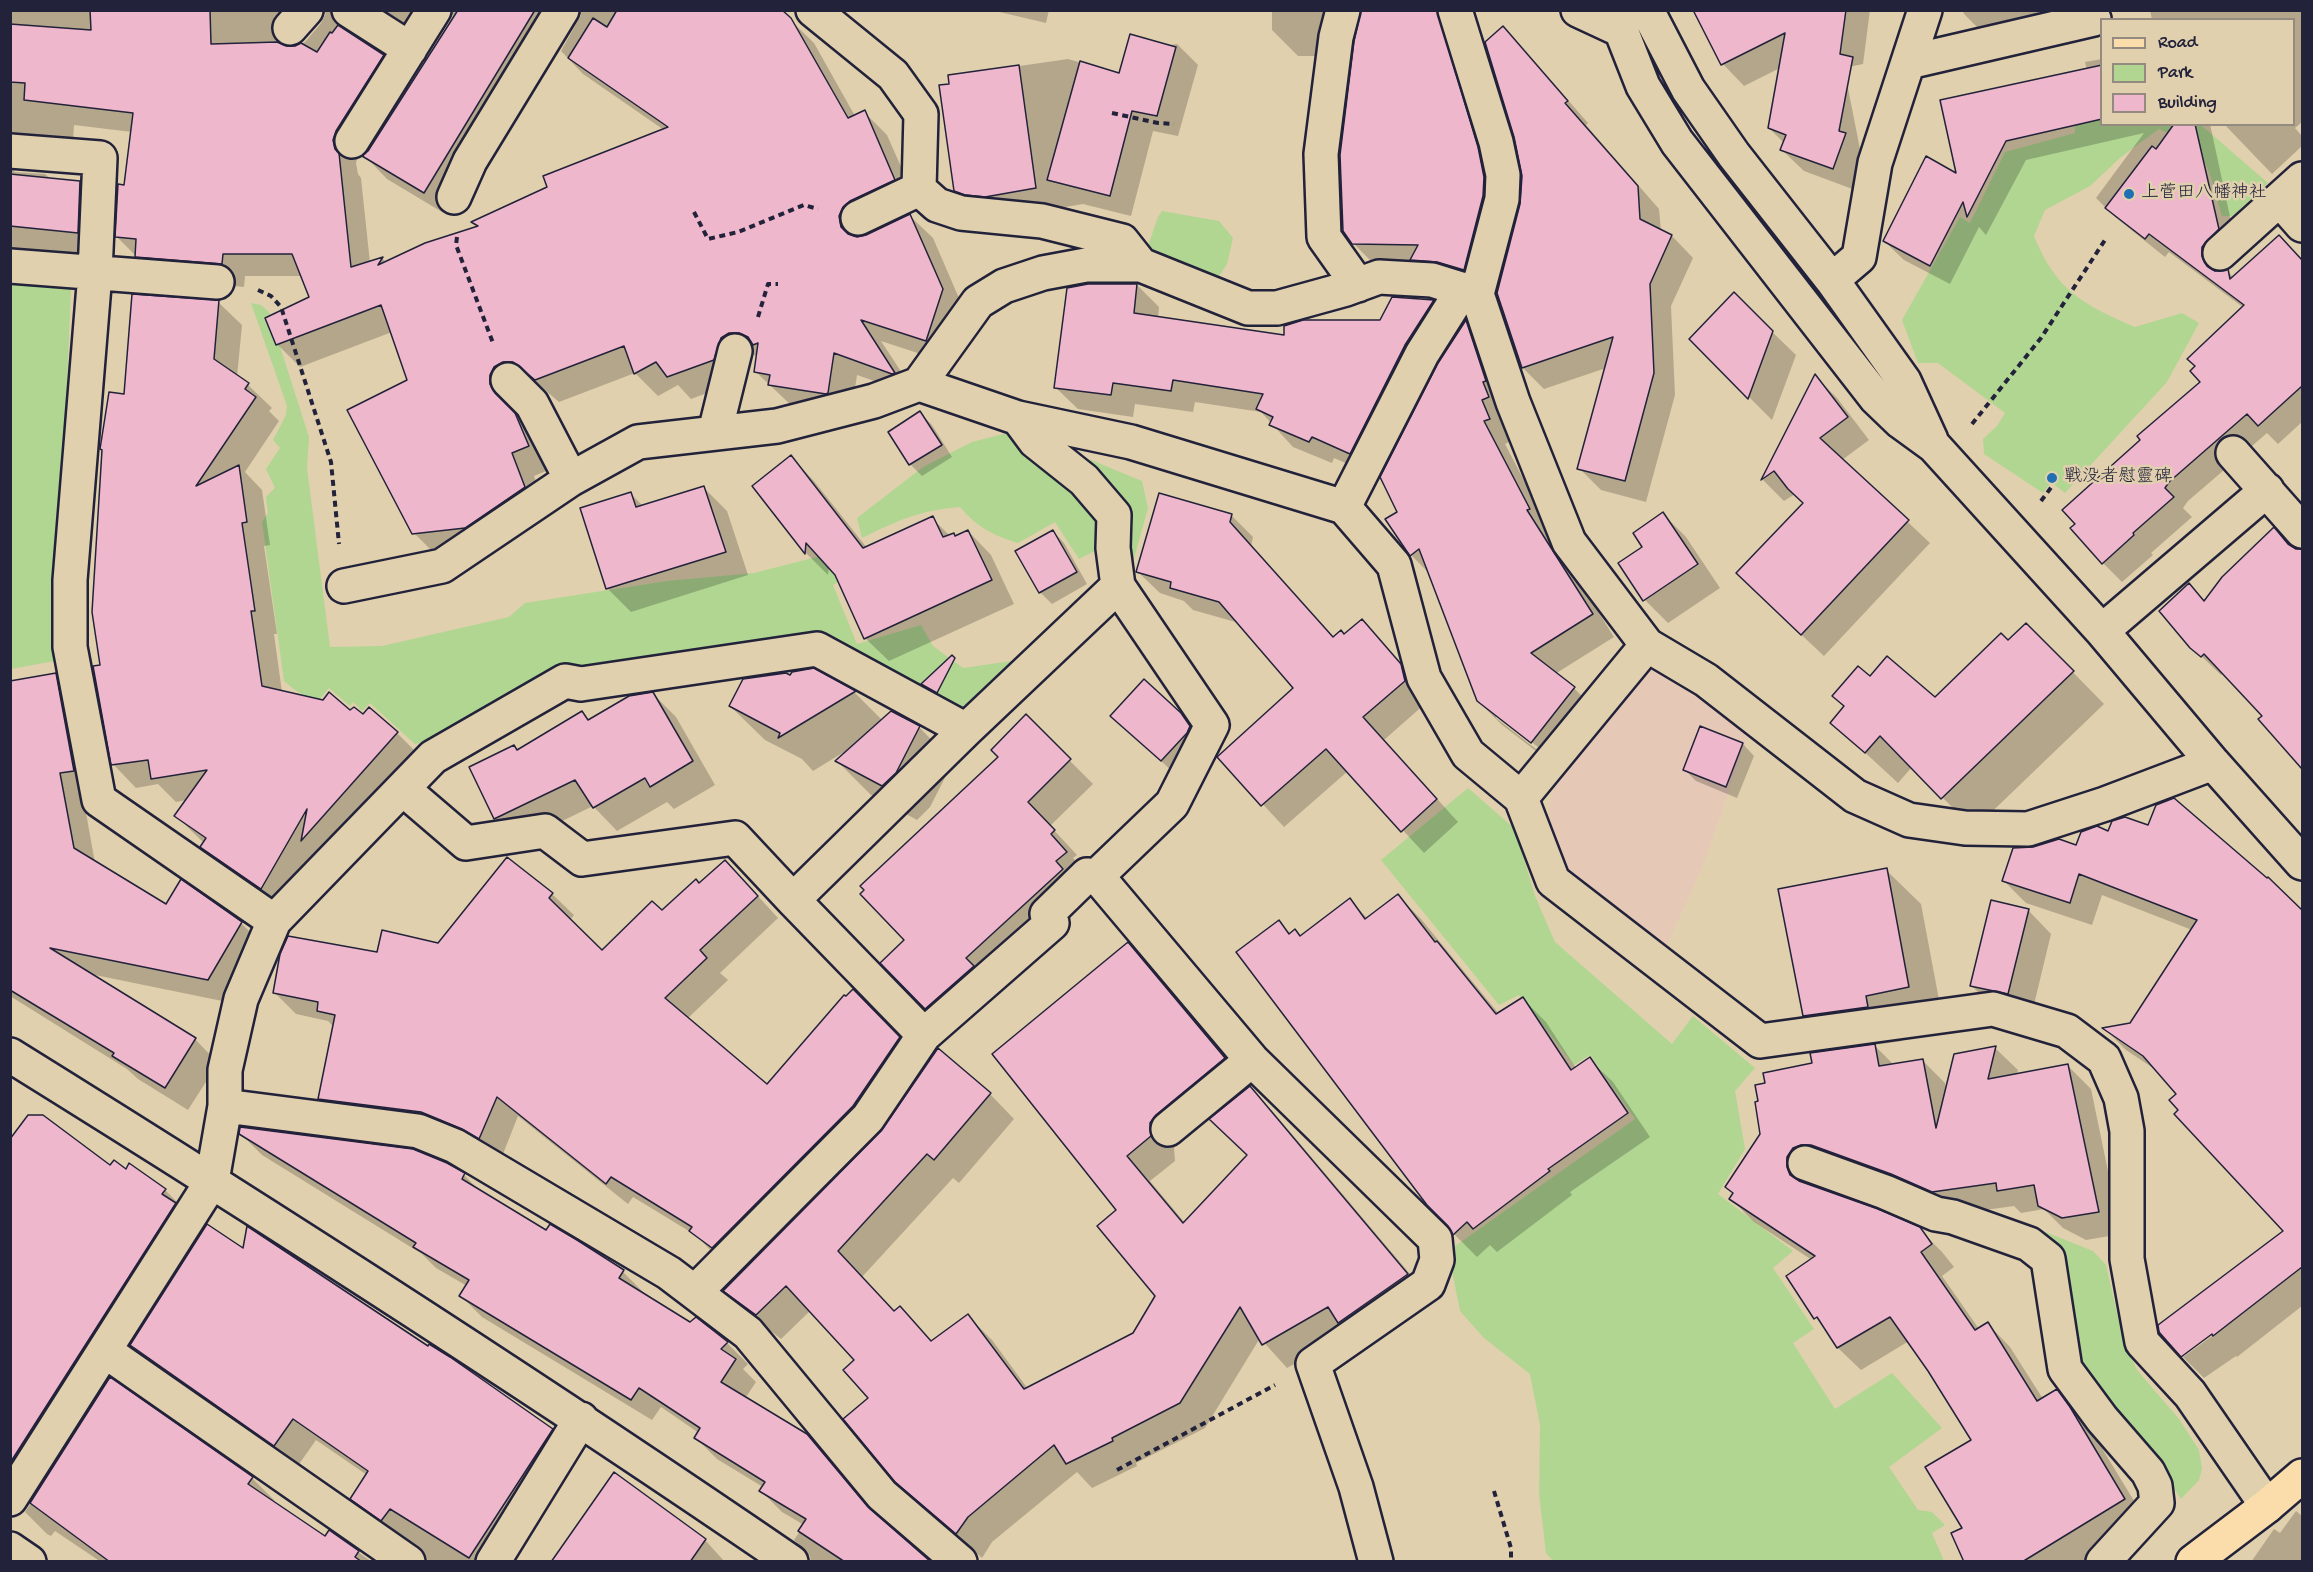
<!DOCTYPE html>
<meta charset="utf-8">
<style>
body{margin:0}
#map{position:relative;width:2313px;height:1572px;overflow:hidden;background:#e1d0ad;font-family:"Gochi Hand",sans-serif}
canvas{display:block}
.frame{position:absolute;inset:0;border:12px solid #22223b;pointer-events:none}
.legend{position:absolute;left:2100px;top:18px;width:195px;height:108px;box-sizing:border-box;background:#e1d0ad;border:2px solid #958a7f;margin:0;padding:8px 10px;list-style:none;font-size:18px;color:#22223b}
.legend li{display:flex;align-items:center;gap:12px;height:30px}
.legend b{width:30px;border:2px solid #958a7f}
</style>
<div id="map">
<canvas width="2313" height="1572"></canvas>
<div class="frame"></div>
<ul class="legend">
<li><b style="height:8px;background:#faddab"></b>Road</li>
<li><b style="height:16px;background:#b0d692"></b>Park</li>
<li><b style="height:16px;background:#efb7cc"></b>Building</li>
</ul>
</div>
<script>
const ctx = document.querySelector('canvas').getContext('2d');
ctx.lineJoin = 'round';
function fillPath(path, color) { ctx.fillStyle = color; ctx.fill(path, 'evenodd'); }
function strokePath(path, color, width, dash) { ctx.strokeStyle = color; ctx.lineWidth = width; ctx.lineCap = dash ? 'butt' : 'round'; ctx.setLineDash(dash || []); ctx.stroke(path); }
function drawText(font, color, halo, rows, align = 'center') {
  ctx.font = font + ' "Gochi Hand","Klee One",sans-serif'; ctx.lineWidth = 5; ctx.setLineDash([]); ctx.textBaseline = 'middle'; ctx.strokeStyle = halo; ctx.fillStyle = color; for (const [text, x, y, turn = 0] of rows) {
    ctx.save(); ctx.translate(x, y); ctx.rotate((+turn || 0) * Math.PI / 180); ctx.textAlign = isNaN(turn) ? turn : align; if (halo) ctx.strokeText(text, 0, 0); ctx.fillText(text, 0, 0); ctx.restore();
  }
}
fillPath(new Path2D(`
 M1649 661 1673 664 1750 730 1704 863 1666 947 1570 872 1550 824 1549 807 1556 783Z`), '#e5c8b6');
fillPath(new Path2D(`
 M2101 107 2102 124 2201 125 2268 183 2233 216H2222C2207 165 2211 152 2159 129L2121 157 2090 186 2045 210 2034 236C2056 291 2084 305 2135 327L2182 313 2199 323 2167 382 2065 493 2051 482 2043 493 1984 454 1983 439 1997 426 2005 413 1938 363H1918L1902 320 1960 217 1970 223 2005 152 2075 133 2074 115Z
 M1162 211 1219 221 1233 238 1227 264 1216 281 1156 258 1150 250 1149 243 1158 217Z
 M11 284 71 289 55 661 11 669Z
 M251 303 261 305 269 312 309 437 307 468 330 647 382 646 509 617 525 603 667 581 754 573 844 550 851 575 833 585 857 644 921 625 933 646 963 668 1026 659 965 715 818 638 584 680 447 737 415 744 370 703 362 711 353 702 350 706 329 688 317 702 295 690 284 681 262 522 268 513 266 497 275 488 266 469 280 448 273 440 286 415 287 406Z
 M1007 433 1091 460 1142 481 1148 508 1133 562 1097 550 1079 559 1055 522 1018 543C992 535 977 527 960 507 921 510 896 521 862 538L857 518 923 467 972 442Z
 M1468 788 1515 829 1535 896 1555 942 1672 1044 1693 1016 1755 1068 1735 1091 1745 1149 1718 1194 1793 1251 1773 1268 1814 1329 1793 1343 1835 1409 1892 1373 1942 1428 1889 1467 1918 1510 1932 1512 1945 1525 1932 1533 1944 1561H1553L1546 1553 1539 1494 1540 1425 1530 1374 1484 1338 1460 1311 1448 1251 1635 1119 1590 1055 1574 1065 1519 995 1499 1005 1381 860Z
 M1993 1211 2093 1251 2106 1265 2123 1340 2137 1370 2179 1419 2199 1450 2202 1469 2199 1480 2181 1499 2153 1456 2083 1378 2060 1260 1988 1221Z`), '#b0d692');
fillPath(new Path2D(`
 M10 10H780L814 43 855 116 864 112 887 135 917 203 865 230 863 237 910 216 933 238 965 312 948 363 881 341 917 396 857 375 851 416 793 407 756 372 758 355H753L744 361 736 382 691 399 678 385 658 396 635 373 559 402 538 384H526L512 398V408L517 418 537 438 551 469 534 476 547 510 437 556 414 533 409 380 392 332 300 367 277 344 311 298 303 276H245L244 287 159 279 117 237 126 187 132 132 74 125 72 157 17 164 14 172 45 174 51 179 80 182 102 205 100 255 46 250V254L10 250ZM326 13 321 23 305 42 293 49 298 38 315 20ZM453 15 451 21 365 156 387 179 447 215 576 16 581 15 561 51 583 74 664 130 474 222 479 228 387 263 383 259 370 263 361 178 358 174 356 163 358 154 406 79 383 56 353 37 356 22 427 44 449 16Z
 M991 10H1049L1046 23Z
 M1272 10H1454L1503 174 1490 295 1379 269 1353 243 1362 19 1356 22 1344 56H1298L1272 30Z
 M1694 10H1870L1863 64 1844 68 1860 149 1867 156 1855 190 1804 171 1782 150 1784 143 1769 128 1780 68 1744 86 1723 64Z
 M1963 10H2083L1983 33 1964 14Z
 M2150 10H2302V122L2295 128 2302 136V146L2272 174 2224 124H2294V20H2152Z
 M1503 28 1524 50 1588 123 1586 125 1659 209 1661 231 1672 236 1693 258 1671 306 1675 395 1646 502 1601 490 1579 468 1606 368 1544 389 1523 368V176Z
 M1177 44 1198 65 1178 136 1153 131 1131 216 1083 204 1007 217 977 212 956 190 950 76 1068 59 1120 74 1127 51Z
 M2102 59V124H2210L2237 249 2221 266V272L2227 271 2234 278 2279 237 2302 261V422L2278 444 2267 433 2188 501 2183 508 2192 517 2151 553 2153 555 2122 582 2103 563 2143 440 2202 382 2244 308 2169 252 2165 257 2115 217 2096 198 2144 133 2026 160 1986 235 1979 227 1950 284 1904 260 1884 241 1959 176 2087 70 2085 62Z
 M1137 285 1159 307 1158 318 1285 337 1381 321 1393 298 1433 302 1455 324 1373 475 1334 458 1332 463 1293 447 1261 412 1195 402 1193 412 1135 404 1133 417 1078 409 1055 387Z
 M1734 295 1796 355 1772 420 1691 339Z
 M218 302 242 325 237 377 248 385 272 408 269 411 279 421 245 472 262 490 270 545 264 546 277 634H274L282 692 363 716 397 733 420 756 285 911 225 870 202 847 204 843 176 816 187 800 176 802 158 784 136 788 113 764 102 666 125 396Z
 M1466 322 1488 344 1510 420 1503 422 1511 441 1505 444 1551 532 1549 533 1614 637 1555 674 1574 688 1596 711 1554 765 1501 724 1478 701 1430 574 1411 555 1399 512ZM1496 714 1538 747 1536 749 1496 718Z
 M1815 376 1837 398 1869 440 1842 460 1930 543 1824 656 1760 596 1804 503 1795 494 1784 501 1763 480Z
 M920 413 932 425 952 457 922 476 910 464 890 432Z
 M791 457 814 481 867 548 932 518 950 536 956 537 968 531 991 555 1014 604 889 661 865 638 836 575 829 567 828 575 806 553 754 486Z
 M704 488 727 511 748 575 631 612 607 588 631 494 643 506Z
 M1663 514 1686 537 1720 588 1668 623 1645 600 1644 547Z
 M1231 515 1253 537 1251 546 1334 638 1344 636 1362 621 1422 687 1426 703 1384 740 1458 822 1424 853 1348 771 1284 827 1219 757 1295 688 1239 623 1193 610 1184 601 1160 593 1138 572Z
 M1053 531 1064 543 1087 584 1052 604 1040 592Z
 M2282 558 2302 579V767L2260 719 2264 716 2224 673 2221 675 2191 646 2189 585 2205 602Z
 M2008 642 2057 656 2104 704 1974 829 1912 767 1898 783 1832 722 1870 678 1935 699Z
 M813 670 855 693 882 720 919 727 953 762 930 807 917 820 871 795 837 761 844 752 813 771 802 759 765 740 730 706 791 677Z
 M55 674 79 698 83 796 95 863 166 907 241 923 264 946 232 1003 90 974 195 1039 218 1063 188 1110 138 1079 127 1069 10 996V682Z
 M653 694 676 717 715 785 674 809 667 802 617 831 593 806 519 842 495 818 471 767 518 751 582 713 590 721Z
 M1180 714 1205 739 1185 783 1112 716Z
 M1026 717 1093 784 1050 826 1077 855 1073 858 1089 876 949 1031 882 963 906 940 1000 757Z
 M1701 728 1743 744 1754 756 1737 798 1696 781 1685 770Z
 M2077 846 2268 879 2302 912V1172L2293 1184 2302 1193V1306L2237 1357 2236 1356 2204 1378 2183 1357 2219 1331 2218 1329 2285 1232 2159 1072 2126 1050 2105 1029 2131 1024 2192 930 2102 895 2092 925 2026 903 2004 881Z
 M508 859 552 894 574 915 570 920 602 952 699 885 746 883 778 918 720 973 728 980 687 1019 767 1086 875 1012 920 1060 712 1252 697 1236 633 1197 628 1204 518 1116 501 1159 342 1120 320 1099 334 1027 328 1021 296 1014 275 993 378 954 439 944Z
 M1886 870 1921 904 1943 1021 1899 1030 1902 1041 1874 1045 1894 1065 1922 1060 1945 1083 1946 1090 1995 1048 2018 1070 2016 1075 2068 1066 2091 1089 2121 1234 2086 1240 2063 1228 2044 1209 2021 1213 2014 1206 1956 1214 1810 1179 1809 1186 1919 1229 1942 1252 1954 1267 1942 1276 1979 1329 1988 1324 2010 1347 2043 1399 2056 1391 2079 1414 2092 1432 2147 1522 2082 1562H1966L1964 1529 1973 1440 1909 1341 1861 1370 1838 1348 1826 1328 1816 1318 1812 1260 1754 1222 1731 1199 1813 1064 1839 1051 1804 1015Z
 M1398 896 1421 919 1499 1014 1523 999 1546 1022 1576 1068 1589 1059 1613 1082 1650 1137 1570 1192 1572 1195 1497 1252 1490 1245 1477 1257 1454 1234 1278 922 1291 934 1301 937 1350 900 1368 919Z
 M2028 910 2051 934 2031 1017 1995 1009 1972 986Z
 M1128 944 1152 969 1249 1083 1181 1139 1174 1148 1175 1161 1150 1181 1185 1223 1249 1156V1088L1274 1113 1432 1300 1350 1333 1287 1368 1260 1338 1205 1428 1136 1463 1137 1466 1092 1488 1077 1472 992 1542 982 1558 922 1506 897 1481 871 1398 856 1360 810 1311 781 1339 750 1315 725 1291 990 1094 1014 1119 959 1183 953 1178 862 1277 895 1312 900 1308 932 1342 968 1316 992 1340 1028 1389 1134 1334 1157 1296 1118 1210Z
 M241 1134 464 1175 481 1192 547 1232 623 1272 644 1293 643 1294 690 1324 696 1319 727 1343 748 1364 743 1369 756 1382 746 1397 806 1435 828 1457 882 1521 928 1562H811L810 1556 794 1540 804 1525 782 1512 761 1491 763 1487 717 1459 696 1438 699 1433 661 1407 652 1420 482 1317 461 1296 467 1286 436 1268 422 1254 262 1155Z
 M10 1141 126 1171 130 1166 165 1190 189 1214 198 1228 17 1515 10 1511Z
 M244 1251 429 1348 552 1430 574 1453 503 1562H428L427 1558 374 1521 352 1498 367 1475 316 1440 297 1467 154 1368 132 1345Z
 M110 1379 252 1478 274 1500 273 1503 326 1537 330 1532 372 1562H101L55 1531 51 1536 47 1534 25 1512Z
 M2296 1511 2302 1516V1562H2251L2274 1529 2280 1533Z
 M705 1540 725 1562H553Z`), '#0003');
const building = new Path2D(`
 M90 10H210L211 44 277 42 287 46H295L301 43 317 52 330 32 332 33 338 25 384 55 336 131 333 140 335 149 339 153 351 267 383 257 378 265 425 243 478 226 471 222 547 187 543 176 668 127 568 58 593 18 607 27 617 10H782L791 18 848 118 865 110 895 180 850 201 843 207 839 216 841 227 848 234 857 237 866 235 910 214 943 289 926 341 861 320 895 373 892 374 834 353 828 393 826 394 768 385 770 375 754 372 758 343 753 345 748 337 739 333H729L721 338 714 360 667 377 656 362 634 374 624 346 535 380 513 362H503L494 367 490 375V384L495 393 515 413 529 446 512 453 525 487 465 528 412 534 347 410 407 380 381 305 276 345 265 318 309 297 292 254H223L222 264 135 257 136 239 115 237 118 184 124 185 133 113 24 100 25 83 10 82V24L91 30Z
 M458 10H535L424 193 362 156 368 151Z
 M1361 10H1437L1478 147 1484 177 1483 196 1464 270 1437 262 1410 260 1418 245 1352 244 1343 231 1340 155 1354 41Z
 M1693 10H1846L1840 54 1853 57 1839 131 1846 133 1833 169 1780 150 1786 135 1768 128 1785 33 1721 65Z
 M1503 26 1568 101 1565 103 1638 186 1640 219 1672 235 1650 284 1654 373 1625 481 1577 469 1613 337 1522 368 1497 293 1520 204 1522 176 1514 137 1485 42Z
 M1130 34 1176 47 1157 116 1132 111 1110 196 1047 180 1080 61 1119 73Z
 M1019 65 1036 188 985 197 965 195 954 191 939 85 949 84 948 75Z
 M2102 65V119L2006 141 1967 217 1963 202 1930 266 1883 241 1926 156 1956 173 1940 100Z
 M2174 124H2195L2219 229 2202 247V256L2207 266 2215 271 2228 269 2230 279 2279 235 2302 260V386L2258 426 2247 414 2169 482 2165 488 2174 497 2133 533 2134 535 2102 564 2070 528 2075 524 2062 510 2140 440 2137 436 2200 382 2190 371 2195 366 2187 359 2244 305 2149 234 2145 239 2105 208 2152 146 2156 149Z
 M10 174 80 181 78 233 10 226Z
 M1088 284H1137L1134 313 1284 335V326L1303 320H1380L1392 297 1434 300 1405 345 1350 454 1312 437 1309 442 1269 425 1273 417 1256 409 1263 394 1173 380 1171 391 1113 383 1111 395 1054 388 1067 288Z
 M1734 292 1773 331 1748 399 1689 339Z
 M132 294 219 300 214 359 249 383 245 389 256 397 196 486 239 465 247 522 242 523 255 611H251L262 686 323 700 329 692 350 710 354 707 363 714 369 707 398 732 301 841 307 809 261 889 200 847 206 838 174 816 207 770 151 779 148 760 111 765 93 666 100 665 92 612 102 450 100 449 109 392 124 394Z
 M1466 320 1486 381 1483 382 1489 397 1482 400 1490 419 1484 421 1530 509 1527 510 1593 614 1531 653 1575 687 1531 743 1477 701 1419 549 1410 556 1385 519 1397 512 1380 477 1438 363Z
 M1815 374 1848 417 1820 438 1909 520 1801 635 1736 573 1803 503 1788 489 1774 471 1761 480Z
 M920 411 942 445 909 465 888 432Z
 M791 455 863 548 933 516 943 537 954 533 955 536 968 530 992 580 864 639 835 575 806 543 805 554 752 486Z
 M704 486 726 552 606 589 580 508 631 492 636 507Z
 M1159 493 1232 514 1230 522 1333 637 1341 630 1344 634 1362 619 1401 664 1405 681 1363 717 1437 799 1401 832 1326 749 1261 806 1217 757 1293 688 1219 602 1170 588 1171 582 1136 572Z
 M1663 512 1698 564 1643 601 1618 563 1642 547 1633 533Z
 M2274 527 2288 544 2296 549H2302V769L2258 719 2262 716 2204 654 2201 657 2190 648 2159 611 2189 583 2204 601 2222 577Z
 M1053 530 1077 572 1039 593 1015 551Z
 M2026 623 2074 671 1941 799 1880 736 1865 753 1830 723 1844 706 1832 696 1858 666 1870 676 1887 656 1935 697 2001 633 2008 640Z
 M952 655 955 658 937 693 921 684Z
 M814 668 856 691 778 738 780 733 729 706 743 679 786 673 790 675 792 672Z
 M56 673 74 771 60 773 74 848 166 904 181 879 242 922 208 980 50 948 196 1038 165 1088 112 1056 114 1053 10 990V681Z
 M1144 679 1181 713 1190 726 1187 733 1161 761 1110 716Z
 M653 692 693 761 650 787 645 778 593 808 575 780 494 819 469 767 514 745 517 750 582 711 588 720 629 696Z
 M891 711 920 726 896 773 882 786 835 761Z
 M1026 714 1071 759 1028 802 1055 830 1051 834 1067 852 1056 861 1063 869 966 958 974 966 925 1009 880 963 904 940 860 894 864 890 860 886 998 757 991 750Z
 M1700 726 1743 743 1726 787 1683 770Z
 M2174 798 2267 878 2268 877 2302 910V1267L2213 1336 2212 1334 2181 1357 2159 1332 2158 1325 2283 1231 2174 1114 2178 1110 2169 1100 2176 1094 2143 1056 2102 1028 2130 1023 2197 920 2079 874 2070 903 2002 881 2013 848 2033 847 2059 839 2076 845 2081 832 2097 826 2108 831 2112 821 2125 817 2148 825 2156 805Z
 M507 857 553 893 549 898 602 950 652 901 662 910 696 879 699 883 725 860 758 896 700 950 707 958 665 998 767 1084 844 995 846 996 853 989 900 1037 853 1106 712 1248 689 1231 692 1227 611 1177 606 1184 497 1097 479 1139 462 1129 421 1112 318 1099 335 1015 317 1011 318 1002 273 993 280 954 288 936 377 952 382 930 438 943Z
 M1887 868 1909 987 1866 996 1868 1007 1803 1016 1778 889Z
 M1398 894 1435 942 1437 941 1496 1014 1523 997 1571 1070 1590 1057 1628 1113 1548 1169 1550 1171 1473 1229 1467 1222 1453 1235 1448 1226 1427 1205 1236 952 1279 920 1289 934 1295 929 1300 936 1350 898 1365 919Z
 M1991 900 2029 909 2008 994 1970 986Z
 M1128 942 1225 1058 1156 1115 1150 1123 1151 1136 1127 1156 1183 1223 1247 1155 1209 1119 1250 1086 1408 1274 1338 1323 1328 1307 1262 1345 1240 1307 1180 1403 1112 1438 1113 1441 1066 1464 1054 1445 968 1517 956 1534 895 1482 843 1419 868 1398 843 1370 854 1360 786 1286 756 1315 723 1291 881 1131 938 1048 991 1093 934 1160 927 1154 838 1251 894 1311 900 1306 931 1341 968 1314 1024 1389 1133 1333 1155 1296 1097 1226 1116 1210 992 1054Z
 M1875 1044 1879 1066 1923 1059 1936 1128 1954 1054 1996 1046 1988 1079 2068 1064 2099 1212 2062 1218 2038 1206 2034 1185 1997 1191 1996 1183 1932 1192 1891 1174 1811 1145H1801L1793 1148 1787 1157V1167L1790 1175 1799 1181 1878 1209 1920 1227 1932 1244 1921 1252 1975 1330 1988 1322 2037 1401 2057 1389 2070 1407 2125 1499 2022 1562H1964L1951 1533 1962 1528 1925 1467 1971 1440 1928 1371 1890 1317 1837 1348 1817 1317 1814 1319 1786 1276 1815 1256 1729 1199 1733 1193 1725 1187 1760 1134 1755 1102 1758 1101 1755 1085 1765 1083 1763 1073 1812 1063 1810 1053Z
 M28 1115H43L110 1165 114 1160 126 1169 129 1163 166 1189 162 1194 176 1203 10 1463V1139Z
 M240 1127 413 1149 447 1163 465 1173 462 1179 546 1230 550 1224 577 1240 624 1270 619 1278 690 1322 696 1317 728 1342 721 1349 736 1359 721 1382 807 1434 868 1507 931 1562H845L798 1531 806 1519 759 1491 765 1482 694 1438 700 1428 639 1388 631 1400 459 1296 469 1280 413 1247 416 1243 239 1134Z
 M207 1224 243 1248 247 1226 428 1346 429 1344 450 1357 553 1429 469 1558 390 1509 381 1521 350 1499 368 1471 293 1419 274 1446 130 1345Z
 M110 1377 253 1477 248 1484 325 1536 329 1530 359 1551 355 1557 362 1562H110L30 1503Z
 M614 1472 706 1539 690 1562H551Z`);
fillPath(building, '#efb7cc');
strokePath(building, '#22223b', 1.5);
const minor = new Path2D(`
 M349 10 410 49
 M813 10 893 75 921 114 919 189 937 205 961 213 1042 221 1122 241 1141 265
 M1343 10 1336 37 1321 154 1324 237 1358 285
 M1455 10 1496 142 1503 175 1502 199 1477 294
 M1578 10 1621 30
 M1623 10 1621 30 1643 86 1677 142 1876 398 1901 422 1934 446 2102 631 2213 763 2302 863
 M1647 10 1688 89 1734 155 1832 280 1904 381 1931 440
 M290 28 306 10
 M1909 62 2094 19
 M352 141 434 10
 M10 151 100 158 95 273 70 580V647L99 800 274 921
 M454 197 470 161 562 10
 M2280 200 2302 225
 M858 218 919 189
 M2220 253 2302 179
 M10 266 217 282
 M1832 280 1859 257 1875 163 1925 10
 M508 380 532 404 571 479
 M919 384 978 302 1004 286 1043 273 1086 265H1141L1248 308H1277L1346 289 1379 277 1432 280 1477 294 1513 402 1569 542 1647 645
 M1018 418 1035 441 1084 480 1114 515 1113 548 1118 586
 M715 432 735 351
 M2233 453 2302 531
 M1344 507 1422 354 1463 289
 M344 586 442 566 571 479 638 442 777 426 874 401 919 384 1018 418 1131 442 1344 507 1394 565 1424 678 1468 754 1521 798 1647 645 1706 680 1855 796 1909 820 1965 828 2028 829 2105 804 2213 763
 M2102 631 2267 490
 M403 789 466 843 545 831 582 859 735 838 793 900
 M1521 798 1553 881 1760 1041 1993 1009 2067 1031 2104 1059 2121 1098 2127 1131V1259L2142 1342 2190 1394 2267 1506
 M924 1035 1052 923 1047 914 1087 875 1097 876
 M10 1055C274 1219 535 1387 791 1562
 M225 1106 418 1131 455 1146 669 1273 748 1333 882 1495 960 1562
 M1168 1129 1252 1060
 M1805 1163 1885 1192 1936 1214 1953 1217 2029 1244 2048 1259 2065 1369 2102 1419 2148 1472 2155 1486 2157 1503 2103 1562
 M695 1292 868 1118 924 1035 793 900 966 730 1118 586 1212 725 1172 804 1097 876 1252 1060 1435 1239 1437 1260 1428 1284 1313 1364 1356 1487 1376 1562
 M105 1351 408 1562
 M10 1499 212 1181 225 1106V1070L241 999 274 921 433 757 565 681 581 684 817 649 966 730
 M10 1549 29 1562
 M493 1562 581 1419`);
const major = new Path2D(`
 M2193 1562 2267 1506 2302 1476`);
strokePath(minor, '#22223b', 38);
strokePath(major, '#22223b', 38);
strokePath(new Path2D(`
 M1112 113 1158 123 1174 124
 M694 212 708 239 738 232 804 205 818 209
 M457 237 456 245 493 343
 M258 290 271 296 281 307 331 462 339 544
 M758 317 768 284H778
 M1972 424 2041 338 2105 240
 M2041 501 2053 485
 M1117 1470 1275 1385
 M1494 1491 1511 1548V1562`), '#22223b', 4, [6, 4.5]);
strokePath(minor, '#e1d0ad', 33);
strokePath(major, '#faddab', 33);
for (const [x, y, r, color] of [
 [2129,194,6,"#1f6fb2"],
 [2052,478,6,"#1f6fb2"]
]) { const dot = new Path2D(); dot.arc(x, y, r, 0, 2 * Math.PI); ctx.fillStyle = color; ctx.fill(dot); strokePath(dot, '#e1d0ad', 2); }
drawText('18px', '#22223b', '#e1d0ad', [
 ["上菅田八幡神社",2141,194],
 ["戰没者慰靈碑",2064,478]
], 'left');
</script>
